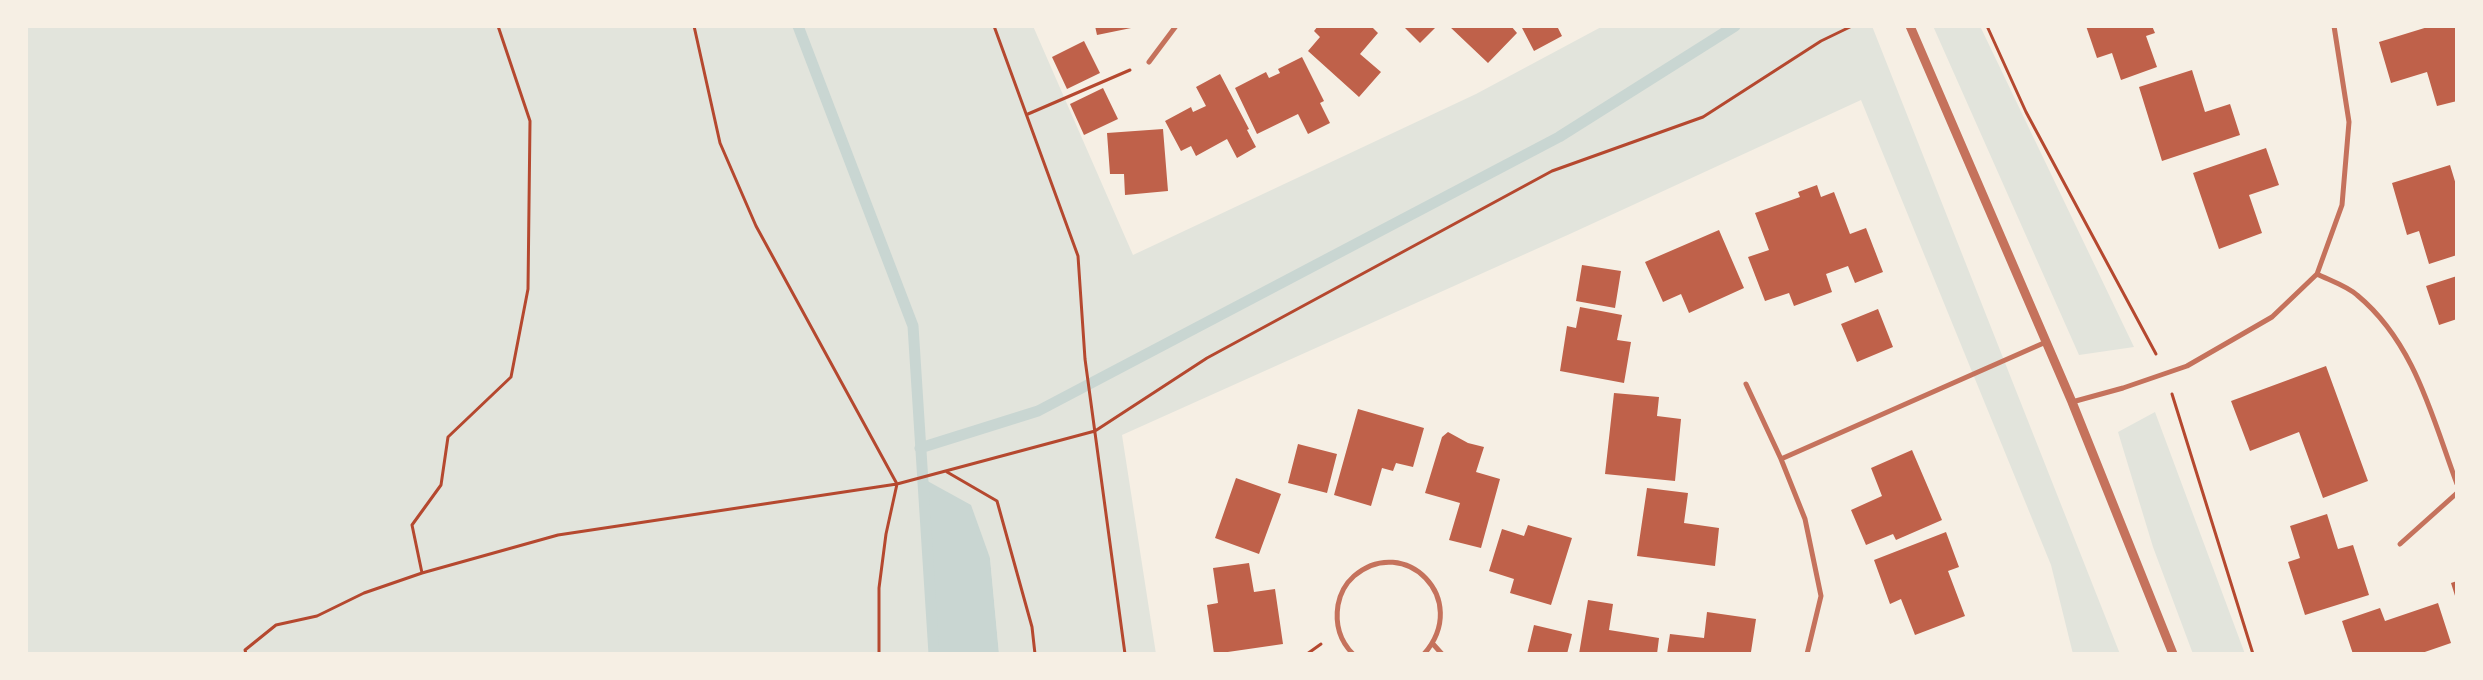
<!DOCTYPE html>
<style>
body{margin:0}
#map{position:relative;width:2483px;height:680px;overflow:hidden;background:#f6efe4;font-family:"Playfair Display",serif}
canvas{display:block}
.frame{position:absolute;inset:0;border:28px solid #f6efe4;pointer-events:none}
</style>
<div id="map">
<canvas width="2483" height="680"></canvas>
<div class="frame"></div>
</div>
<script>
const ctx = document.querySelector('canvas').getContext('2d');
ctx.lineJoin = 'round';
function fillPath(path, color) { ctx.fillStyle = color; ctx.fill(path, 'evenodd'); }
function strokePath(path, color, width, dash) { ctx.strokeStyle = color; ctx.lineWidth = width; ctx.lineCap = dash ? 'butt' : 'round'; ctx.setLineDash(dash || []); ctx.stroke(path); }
fillPath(new Path2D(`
 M26 26H1033L1133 255 1476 94 1603 26H1872L2120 654H2073L2051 565 1861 100 1572 233 1122 435 1156 654H999L990 558 922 479 934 654H26Z
 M1933 26H1980L2134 347 2079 355Z
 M2155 412 2245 654H2193L2153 547 2118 432Z`), '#e2e4dc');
fillPath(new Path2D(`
 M922 478 971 505 990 558 999 654H934Z`), '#c9d6d2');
strokePath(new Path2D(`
 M798 26 913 326 934 654
 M920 448 1038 411 1559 137 1735 26`), '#c9d6d2', 11);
fillPath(new Path2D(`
 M1095 26H1136V27L1097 35Z
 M1318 26H1371L1378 33 1360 54 1381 72 1359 97 1308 51 1320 37 1314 31Z
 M1403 26H1437L1420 43Z
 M1449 26H1511L1517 33 1488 63Z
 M1521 26H1557L1562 36 1534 51Z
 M2086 26H2152L2155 33 2146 36 2157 67 2121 80 2112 53 2097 58Z
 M2431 26H2457V101L2437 106 2427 72 2391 83 2379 42Z
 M1084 41 1100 73 1067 89 1052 57Z
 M1302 57 1324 101 1320 103 1330 123 1308 134 1298 114 1257 134 1235 88 1266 72 1269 78 1280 73 1278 69Z
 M2192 70 2205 112 2230 104 2240 135 2162 161 2139 87Z
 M1220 74 1249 129 1247 130 1256 147 1237 158 1227 139 1196 156 1191 146 1181 151 1165 121 1191 107 1193 112 1206 106 1196 87Z
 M1103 88 1118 119 1084 135 1070 104Z
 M1163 129 1168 191 1125 195 1124 174H1110L1107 133Z
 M2266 148 2279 185 2249 195 2262 233 2219 249 2193 173Z
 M2450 165 2457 188V255L2429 264 2419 231 2407 235 2392 183Z
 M1817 185 1821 197 1834 192 1850 234 1866 228 1883 272 1855 283 1848 266 1826 274 1832 292 1794 306 1789 293 1765 301 1748 257 1769 250 1755 213 1800 197 1798 192Z
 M1719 230 1744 288 1689 313 1681 294 1663 302 1645 262Z
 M1582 265 1621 271 1615 308 1576 301Z
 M2457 276V319L2439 325 2426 286Z
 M1580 307 1622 315 1617 340 1631 342 1624 383 1560 371 1567 326 1576 328Z
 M1878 309 1893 347 1857 362 1841 324Z
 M2326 366 2368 481 2323 498 2299 432 2250 451 2231 401Z
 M1614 393 1659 397 1657 416 1681 419 1675 481 1605 474Z
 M1358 409 1424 428 1413 467 1396 463 1393 471 1382 468 1371 506 1334 495Z
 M1448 432 1468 443 1484 447 1476 472 1500 479 1481 548 1449 540 1460 503 1425 493 1442 437Z
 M1298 444 1337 454 1327 493 1288 483Z
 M1912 450 1942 520 1896 540 1893 534 1866 545 1851 510 1882 496 1871 468Z
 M1236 478 1281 494 1259 554 1215 538Z
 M1647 488 1688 493 1684 523 1719 528 1715 566 1637 556Z
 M2327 514 2338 549 2353 545 2369 595 2305 615 2288 562 2300 558 2290 526Z
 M1528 525 1572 538 1551 605 1510 593 1514 579 1489 571 1502 529 1524 536Z
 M1946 532 1959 567 1948 571 1965 616 1915 635 1901 599 1890 604 1874 560Z
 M1249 563 1254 592 1275 589 1283 644 1214 654 1207 605 1218 603 1213 568Z
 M2457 581V599H2456L2451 583Z
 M1588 600 1613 604 1609 630 1659 638 1657 654H1579Z
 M2438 603 2451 643 2419 654H2353L2342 621 2380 608 2385 621Z
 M1707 612 1756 619 1751 652 1667 654 1670 634 1704 638Z
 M1534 625 1572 634 1567 654H1527Z`), '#bf614a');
strokePath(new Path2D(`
 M694 26 720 143 756 226 897 484 886 534 879 588V654
 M994 26 1078 256 1085 359 1125 654
 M1987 26 2026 112 2156 354
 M1028 114 1130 70
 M2172 394 2253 654
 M947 472 997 501 1032 627 1035 654
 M422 573 558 535 897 484 1095 431 1207 358 1552 171 1703 117 1821 41 1852 26
 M246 654 245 650 276 625 317 616 364 593 422 573 412 525 441 485 448 437 511 377 528 289 530 121 498 26
 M1307 654 1321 644`), '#b5482f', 3);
strokePath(new Path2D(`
 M1149 62 1176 26
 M2317 274C2329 280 2347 286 2357 295 2415 343 2432 417 2457 484
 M1746 384 1781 459 2046 342
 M2072 402 2123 388 2187 366 2272 317 2317 274 2342 205 2349 122 2334 26
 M1781 459 1805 519 1821 596 1807 654
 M2400 544 2457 493
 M1433 644 1442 654
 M1353 654C1340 641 1335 624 1338 605 1340 594 1345 584 1354 576 1404 533 1472 599 1424 654`), '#c5725c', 5);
strokePath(new Path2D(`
 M1910 26 2072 402 2173 654`), '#c5725c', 9);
</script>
